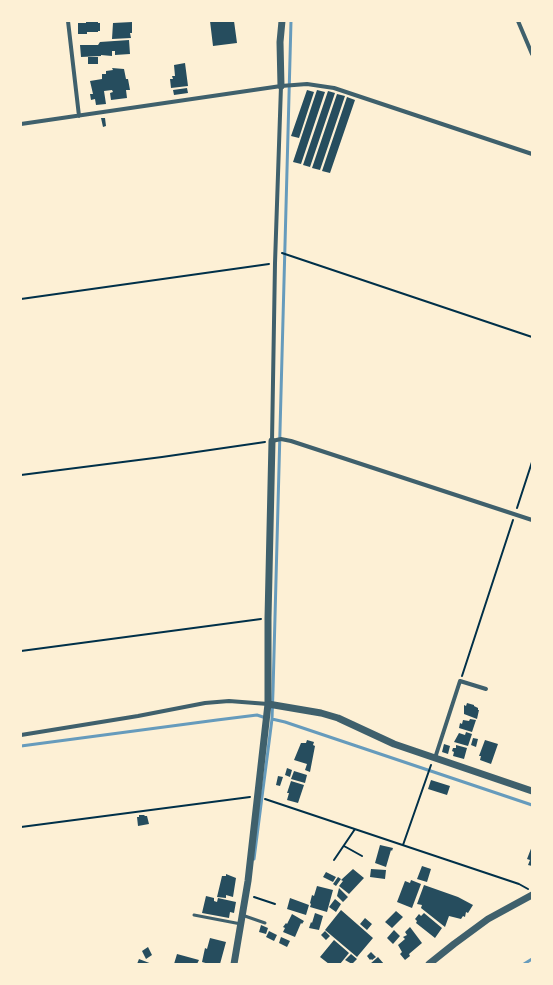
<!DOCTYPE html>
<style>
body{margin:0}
#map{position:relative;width:553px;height:985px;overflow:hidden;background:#fdf0d5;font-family:Ubuntu,sans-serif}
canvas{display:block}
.frame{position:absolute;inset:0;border:22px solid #fdf0d5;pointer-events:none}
</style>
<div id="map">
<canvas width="553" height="985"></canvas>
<div class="frame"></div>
</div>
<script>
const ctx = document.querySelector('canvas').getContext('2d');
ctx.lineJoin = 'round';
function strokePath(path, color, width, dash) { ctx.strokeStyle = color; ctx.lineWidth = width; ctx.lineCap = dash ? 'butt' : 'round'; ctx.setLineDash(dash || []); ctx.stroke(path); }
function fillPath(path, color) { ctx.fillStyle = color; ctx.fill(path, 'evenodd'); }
strokePath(new Path2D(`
 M272 719 285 722 532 805
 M21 746 217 720 257 715 266 718
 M254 859 272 719 273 691 291 21
 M524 964 532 959`), '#669bbc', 3);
fillPath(new Path2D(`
 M86 21H98V23H100V31H98V32H87V34H78V23H86Z
 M210 21H234L237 43 213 46Z
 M132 22V33H130L131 38 112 39 113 23Z
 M129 40 130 54 115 55V51H112V56L101 55V56L81 57 80 45H98L100 42Z
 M88 57H98V64H88Z
 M185 63 188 86 171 88 170 79H173L172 76H175L174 65Z
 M112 68 124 69 126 79H128L130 90H126L127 98 111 100 110 93 113 92 112 90 104 91 106 104 96 105 95 99 91 100 90 94H93L90 81 102 79V74H106V71L113 70Z
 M187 88 188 93 174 95 173 90Z
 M307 90 314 92 299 138 291 136Z
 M317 90 325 92 301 164 293 162Z
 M328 91 335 93 310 167 303 165Z
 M337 94 345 96 320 170 312 168Z
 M347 97 355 100 330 173 322 171Z
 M101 118H105L106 126 103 127Z
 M467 703 474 705V706L478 708V710H479L477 719 464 714V705L466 706Z
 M470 719 476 720 472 732 459 728 460 723 462 724 463 720 469 721Z
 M466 732 472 734 468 746 454 742 459 733 465 735Z
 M473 738 478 739 476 747 471 745Z
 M307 740 314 742 313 745 315 746 310 772 305 770 307 764 294 760 301 743H306Z
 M485 740 498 744 491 764 480 760 481 756H479Z
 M444 744 450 746 448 754 442 752Z
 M456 745 467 748 464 759 453 756 454 752 452 751 453 748H456Z
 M287 768 292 770 290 777 285 775Z
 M294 771 307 775 305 783 291 779Z
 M278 776 283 777 280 786 276 785Z
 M431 780 450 786 447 795 428 789Z
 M291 781 304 785 298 803 287 800 289 793H287Z
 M139 815H144L145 816H147L149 824 138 826 137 817H139Z
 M380 845 393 848 392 851 391 850 386 867 375 863Z
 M532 846V866L528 865 530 860 527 859Z
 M422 866 431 869 427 882 417 879Z
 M353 869 364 878 349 894 339 886 343 881 341 880Z
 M371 869 386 870 385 879 370 877Z
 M326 872 336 877 333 882 323 877Z
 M226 874 236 878 233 897 226 895V898L217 897 222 876H226Z
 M338 877 341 879 336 886 333 884Z
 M411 880 421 884 412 908 397 902 405 881 410 883Z
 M424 885 458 897 473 905 468 913 466 912 465 917 463 916 461 919 449 916 445 927 421 908 422 905 417 904Z
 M317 886 333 890 327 912 310 907 311 904 310 903 312 895 314 896Z
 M339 888 348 897 343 902 337 896Z
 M206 896 214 898V901L217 902 218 898 236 902 234 913 230 912 229 918 202 913Z
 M290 898 309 905 306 915 287 909Z
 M335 899 341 904 336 912 329 907Z
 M341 910 373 938 357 957 325 930Z
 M396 911 403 917 392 928 385 922Z
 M315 913 323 916 319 930 309 928 311 922 312 923Z
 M424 913 442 928 435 938 416 923 417 921 415 919 419 914 421 916Z
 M292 914 304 921 302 924 301 923 295 937 283 932 285 928 283 927 286 923 287 924Z
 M365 918 372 924 367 930 360 924Z
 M261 925 268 928 266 934 259 932Z
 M410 927 422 943 409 954 410 956 405 960 400 954 402 952 398 945 405 939 403 937 407 935 405 932Z
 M394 930 400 936 393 944 387 938Z
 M269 931 277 935 274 941 266 937Z
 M325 931 330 936 326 940 321 935Z
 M281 937 290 941 287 947 279 943Z
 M210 938 226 942 220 964H209L202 962 205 948 207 949Z
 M334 940 349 953 340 964H329L320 957Z
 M148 947 152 955 146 959 142 951Z
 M371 952 376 957 372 960 371 959 370 960 367 956Z
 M177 954 199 960 197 964H174Z
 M351 954 357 959 352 964 345 960Z
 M378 957 384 964H370Z
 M139 959 152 964H137Z`), '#264d5e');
strokePath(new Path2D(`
 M282 253 532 337
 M21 299 269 264
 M21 475 162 457 265 442
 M517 508 532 462
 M21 651 261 619
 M462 676 513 520
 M265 799 519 884 528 889
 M21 827 250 797
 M403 845 431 765
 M344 846 362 856
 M334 860 355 829
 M254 897 275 904`), '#003049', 2);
strokePath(new Path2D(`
 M194 915 241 924
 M242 915 265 923`), '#3f606c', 3);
strokePath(new Path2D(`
 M68 21 79 116
 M518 21 532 54
 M281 86 275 263 272 441 281 439 291 441 532 520
 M21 124 281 86 307 84 334 88 532 154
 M21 735 138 716 205 703 229 701 268 704
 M435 758 460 681 486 689`), '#3f606c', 4);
strokePath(new Path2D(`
 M281 86 280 42 282 21
 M268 704 321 713 338 718 394 744 532 791
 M234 964 248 881 268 704V618L272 441
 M429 964 454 944 488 919 532 895`), '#3f606c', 7);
</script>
